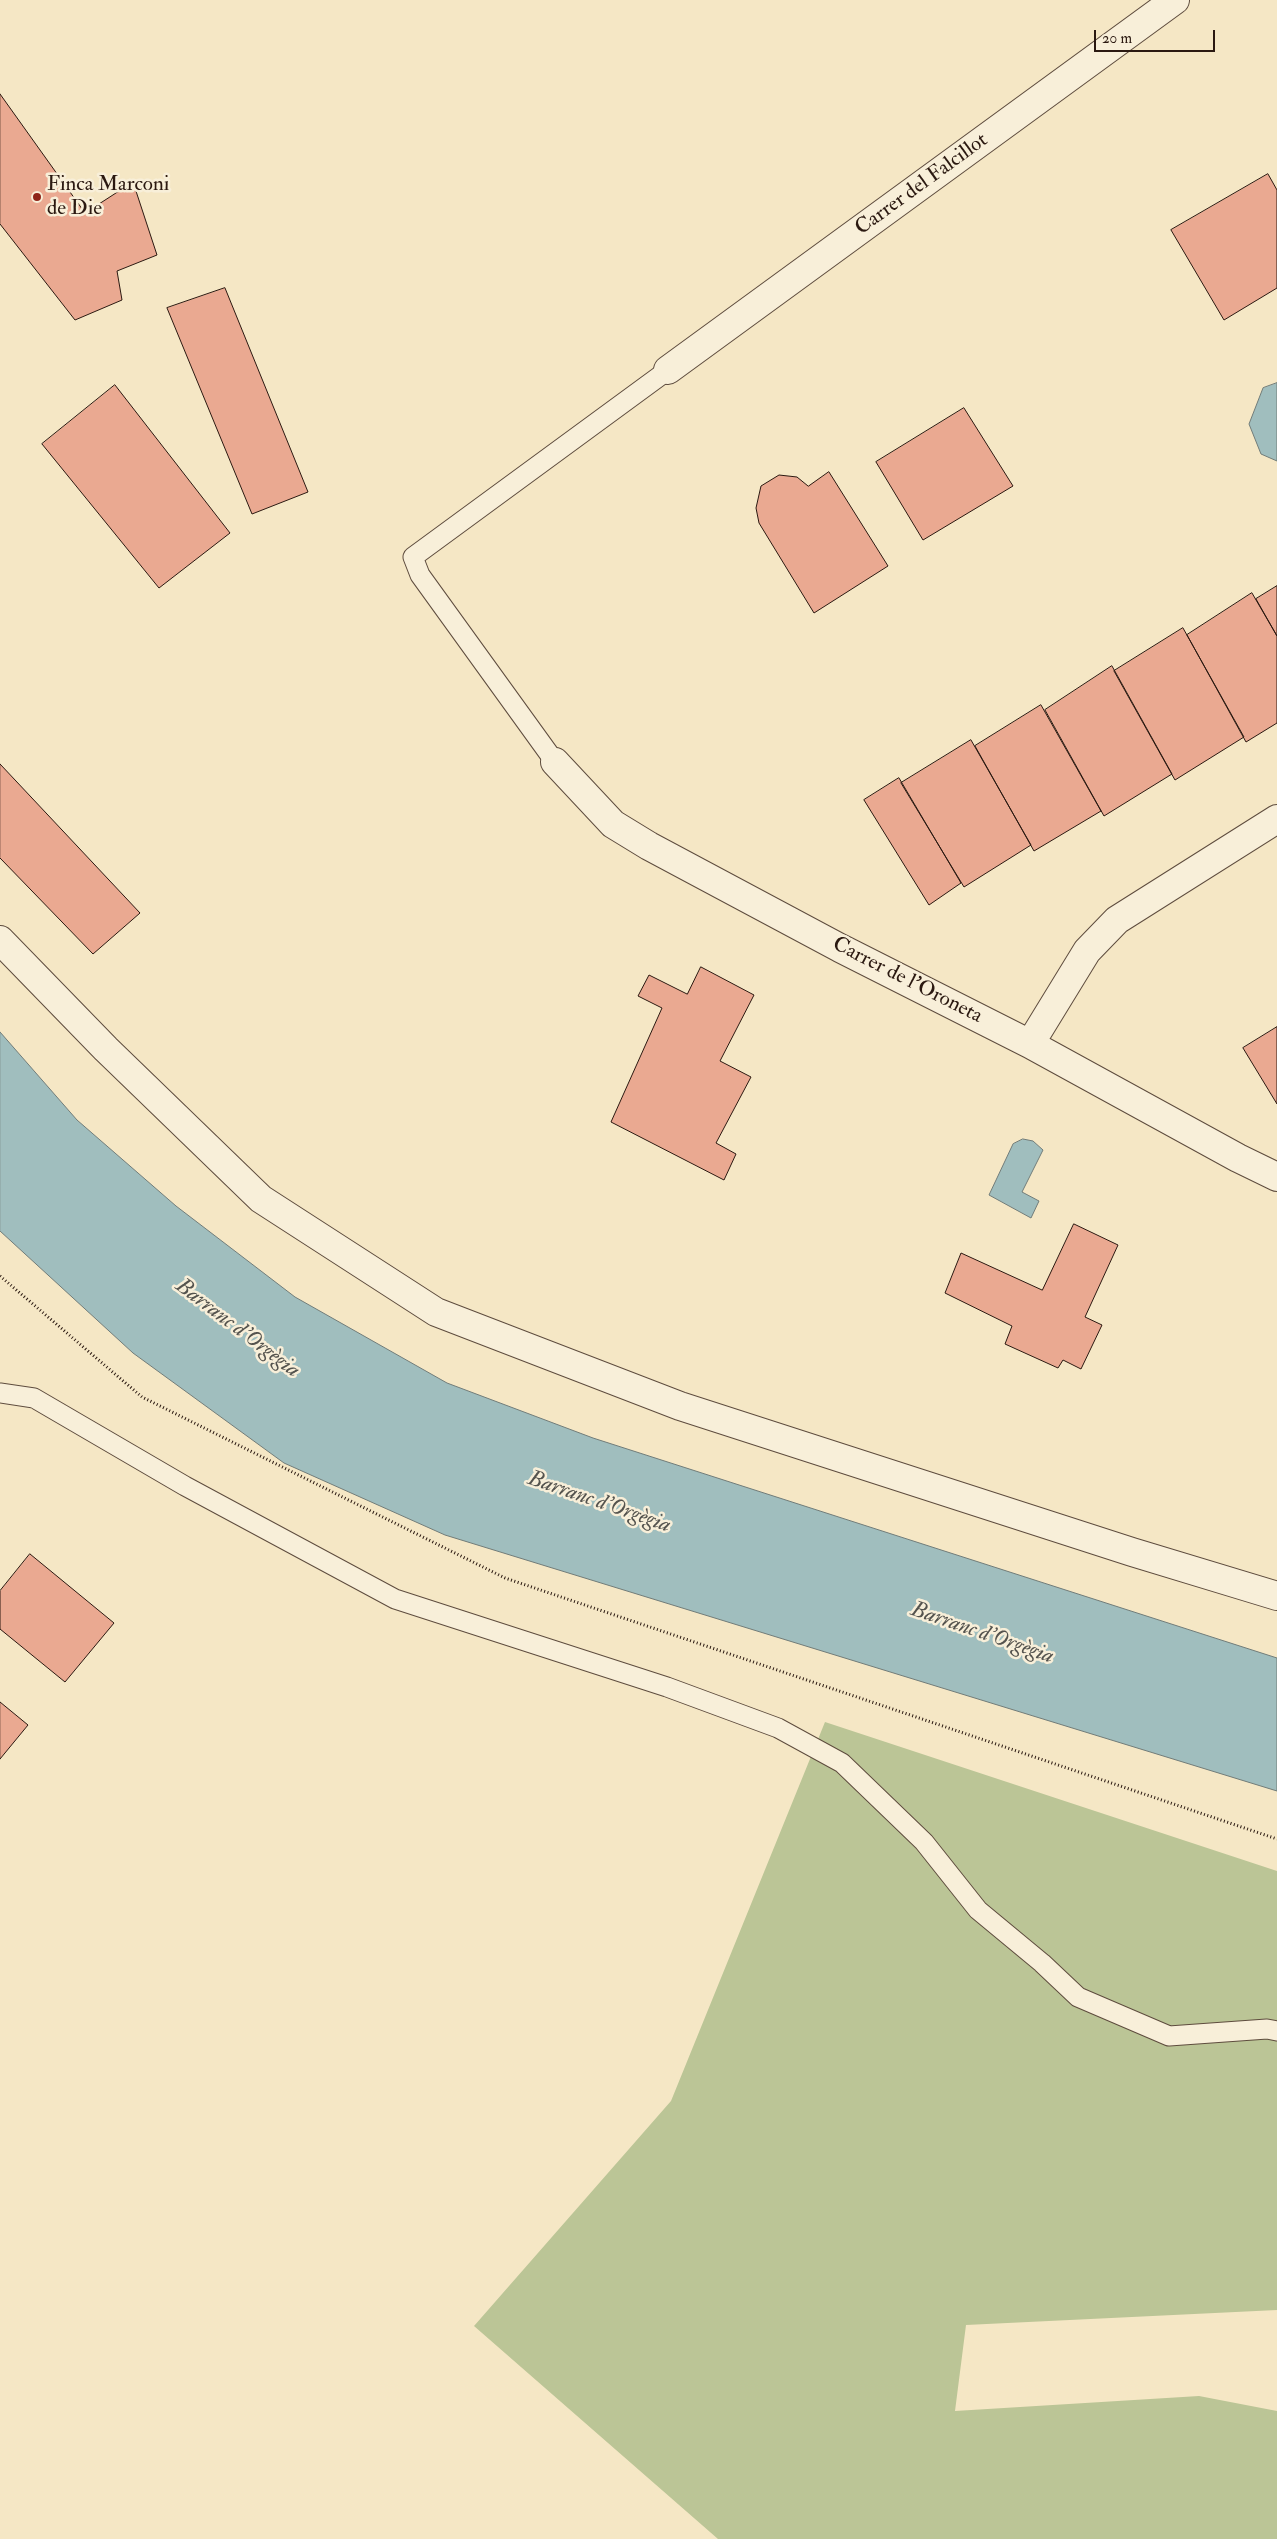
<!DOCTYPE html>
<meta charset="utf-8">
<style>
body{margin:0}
#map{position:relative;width:1277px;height:2539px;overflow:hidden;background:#f5e7c5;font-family:"IM FELL Double Pica",serif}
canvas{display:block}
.scale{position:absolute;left:1094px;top:30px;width:121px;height:22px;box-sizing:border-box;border:2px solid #2b1911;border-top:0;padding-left:6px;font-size:15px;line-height:18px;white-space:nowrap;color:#2b1911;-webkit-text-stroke:4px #f8efd9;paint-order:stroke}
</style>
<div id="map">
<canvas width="1277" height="2539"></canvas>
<div class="scale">20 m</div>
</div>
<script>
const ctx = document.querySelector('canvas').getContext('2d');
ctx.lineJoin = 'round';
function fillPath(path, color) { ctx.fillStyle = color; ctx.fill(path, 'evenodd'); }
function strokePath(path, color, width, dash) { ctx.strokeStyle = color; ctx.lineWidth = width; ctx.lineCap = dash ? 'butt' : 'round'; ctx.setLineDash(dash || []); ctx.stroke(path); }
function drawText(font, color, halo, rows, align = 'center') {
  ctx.font = font + ' "IM FELL Double Pica",serif'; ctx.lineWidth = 5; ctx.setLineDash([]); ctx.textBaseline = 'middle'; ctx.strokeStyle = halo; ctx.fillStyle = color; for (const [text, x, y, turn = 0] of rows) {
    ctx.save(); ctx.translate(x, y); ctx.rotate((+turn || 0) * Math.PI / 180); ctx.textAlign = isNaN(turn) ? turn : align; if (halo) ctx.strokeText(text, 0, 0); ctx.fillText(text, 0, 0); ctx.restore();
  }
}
fillPath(new Path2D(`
 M825 1722 1277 1871V2310L966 2325 955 2411 1199 2396 1277 2411V2539H718L474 2326 671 2101Z`), '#bbc596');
const water = new Path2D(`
 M1277 383V461L1261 454 1249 424 1263 388Z
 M0 1032 77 1120 176 1206 295 1297 447 1383 593 1438 1277 1658V1791L445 1535 284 1463 133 1353 0 1231Z
 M1023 1139 1033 1141 1043 1150 1022 1192 1039 1201 1031 1218 989 1195 1013 1144Z`);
fillPath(water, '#a0bebe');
strokePath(water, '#717c79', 1);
const building = new Path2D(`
 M0 94 85 213 133 182 157 255 117 271 122 300 75 320 0 224Z
 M1268 174 1277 190V288L1224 320 1171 230Z
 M225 288 308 492 252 514 167 308Z
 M115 385 230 533 159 588 42 444Z
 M964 408 1013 486 923 540 876 462Z
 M829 472 888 566 814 613 759 523 756 508 761 486 779 475 797 477 808 486Z
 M1277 586V636L1256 599Z
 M1252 593 1277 636V723L1246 742 1187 635Z
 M1183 628 1244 737 1175 780 1114 671Z
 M1112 666 1172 774 1104 816 1045 710Z
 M1041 705 1101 811 1034 851 975 746Z
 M971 740 1031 845 964 887 901 783Z
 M0 764 140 913 93 954 0 858Z
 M899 778 961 883 929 905 864 800Z
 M701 967 754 995 720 1061 751 1077 716 1143 736 1154 724 1180 611 1122 662 1008 638 996 649 975 687 994Z
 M1277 1027V1104L1243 1048Z
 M1074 1224 1118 1245 1085 1317 1102 1325 1081 1369 1063 1360 1058 1368 1005 1344 1012 1326 945 1293 961 1253 1042 1290Z
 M30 1554 114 1623 65 1682 0 1629V1591Z
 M0 1702 28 1725 0 1759Z`);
fillPath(building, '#eaa991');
strokePath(building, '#2b1911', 1);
const lane = new Path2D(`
 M555 762 420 575 413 557 668 370
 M0 1393 34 1398 185 1486 395 1599 667 1687 778 1728 842 1763 924 1842 978 1910 1042 1963 1078 1997 1169 2036 1267 2029 1277 2031`);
const street = new Path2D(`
 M668 370 1175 0
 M555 762 613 824 649 846 840 948 1030 1044 1238 1158 1277 1177
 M0 940 106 1049 261 1199 436 1312 680 1406 1132 1552 1277 1596
 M1030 1044 1087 951 1117 920 1277 819`);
strokePath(lane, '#5e4c3e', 21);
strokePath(street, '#5e4c3e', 30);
strokePath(new Path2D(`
 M0 1276 142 1397 505 1578 1277 1839`), '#2b1911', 3, [1, 2.5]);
strokePath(lane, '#f8efd9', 19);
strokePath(street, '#f8efd9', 28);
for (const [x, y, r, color] of [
 [37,197,5,"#8f2418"]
]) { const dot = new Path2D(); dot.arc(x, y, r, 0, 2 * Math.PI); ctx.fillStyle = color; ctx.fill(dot); strokePath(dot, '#f8efd9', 2); }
drawText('21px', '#2b1911', '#f8efd9', [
 ["Finca Marconi",47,185],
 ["de Die",47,209]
], 'left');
drawText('21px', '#2b1911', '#f8efd9', [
 ["Carrer del Falcillot",922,185,-36],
 ["Carrer de l'Oroneta",907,981,27]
]);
drawText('italic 22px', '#54534e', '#f8efd9', [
 ["Barranc d'Orgègia",237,1329,37],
 ["Barranc d'Orgègia",599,1503,19],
 ["Barranc d'Orgègia",982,1634,19]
]);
</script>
